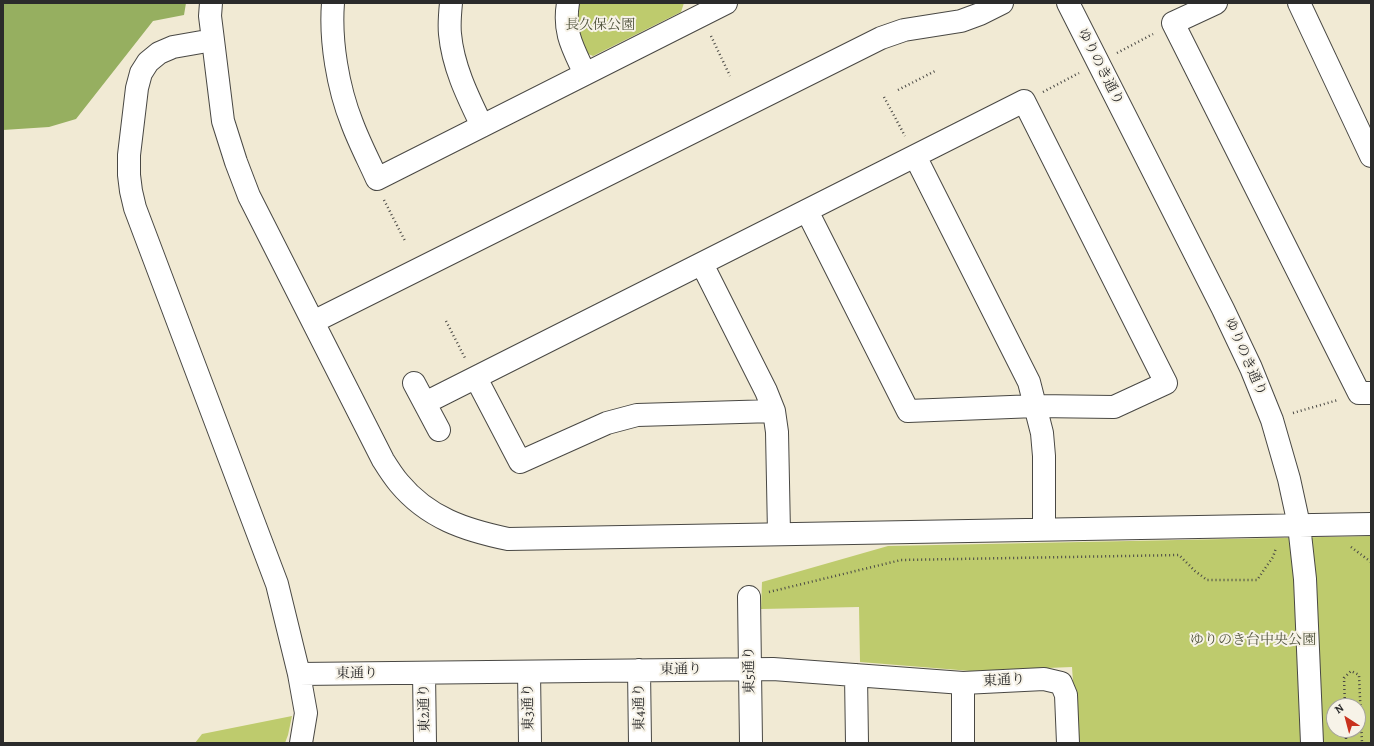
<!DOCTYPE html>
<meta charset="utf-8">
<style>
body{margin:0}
#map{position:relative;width:1374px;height:746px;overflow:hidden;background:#f1ead4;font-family:Alegreya,serif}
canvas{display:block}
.frame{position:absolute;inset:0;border:4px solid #2b2b2b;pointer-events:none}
.north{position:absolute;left:1326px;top:698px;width:40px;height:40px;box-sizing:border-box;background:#f7f3e8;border:1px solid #a5a39c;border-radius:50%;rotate:324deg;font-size:11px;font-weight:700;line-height:16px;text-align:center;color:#2b2b2b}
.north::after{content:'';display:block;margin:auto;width:14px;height:18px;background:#c8321e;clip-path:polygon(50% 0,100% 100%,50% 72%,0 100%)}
</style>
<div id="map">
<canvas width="1374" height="746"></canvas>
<div class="frame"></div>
<div class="north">N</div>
</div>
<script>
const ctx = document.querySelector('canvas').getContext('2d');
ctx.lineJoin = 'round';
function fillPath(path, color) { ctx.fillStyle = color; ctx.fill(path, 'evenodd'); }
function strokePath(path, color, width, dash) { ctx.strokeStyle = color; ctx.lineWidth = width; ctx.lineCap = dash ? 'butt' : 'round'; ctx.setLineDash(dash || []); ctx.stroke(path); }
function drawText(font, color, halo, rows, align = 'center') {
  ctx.font = font + ' Alegreya,"Noto Serif JP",serif'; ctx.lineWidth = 4; ctx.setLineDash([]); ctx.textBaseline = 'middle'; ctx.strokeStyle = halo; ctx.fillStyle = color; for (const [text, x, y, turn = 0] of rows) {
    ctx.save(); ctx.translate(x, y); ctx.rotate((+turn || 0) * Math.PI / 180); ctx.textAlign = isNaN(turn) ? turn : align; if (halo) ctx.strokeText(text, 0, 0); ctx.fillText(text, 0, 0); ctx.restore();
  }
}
fillPath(new Path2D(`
 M578 3H684L681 12 593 56 586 53 576 29Z
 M1371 536V743H1077L1072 667 971 671 860 662 859 607 761 609 762 582 888 546ZM1334 706H1358V730H1334Z
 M292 716 288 735 285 743H195L202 734Z`), '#becb6d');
fillPath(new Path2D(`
 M3 3H186L184 15 153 21 76 119 49 127 3 130Z`), '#96af60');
const minor = new Path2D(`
 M211 3 210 16 213 40 223 121 236 162 249 196 383 460C388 468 393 476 399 483 428 518 465 530 508 539L1371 524
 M333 3C330 41 338 88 352 123 359 142 369 161 377 179L726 3
 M451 3C450 13 449 24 450 34 453 67 468 97 482 126
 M568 3C563 33 573 48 585 74
 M1068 3 1223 309 1251 368 1272 420 1289 479 1299 525 1305 579 1312 743
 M1216 3 1173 23 1359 393H1371
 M1299 3 1371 156
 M213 40 173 47 159 53 148 62 141 73 137 88 129 155V175L131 191 135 208 277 584 299 674 306 713 301 743
 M915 156 1029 382 1042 433 1044 456V529
 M702 264 766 391 774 411 777 432 779 533
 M313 322 881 38 904 30 961 21 980 14 1002 3
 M476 378 520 462 607 423 637 415 774 411
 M414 383 439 430
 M425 403 1024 101 1166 383 1114 407 1036 406 908 411 807 211
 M749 597 751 743
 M639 670 640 743
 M529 672 530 743
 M424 673 425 743
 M299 674 773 669 963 683 1044 679 1061 683 1066 695 1068 743
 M856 675 857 743
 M963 683V743`);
strokePath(minor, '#494844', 24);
strokePath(new Path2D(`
 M711 36 730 76
 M1117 53 1153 34
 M898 90 937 70
 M1043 92 1079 73
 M884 97 905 136
 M384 200 405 241
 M446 321 465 358
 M1293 413 1338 400
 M1351 547 1371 562
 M769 592 901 560 1179 555 1195 571 1207 580H1257L1273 557 1276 548
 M1345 706 1344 678 1351 671 1359 675 1362 743
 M1346 730V743`), '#494844', 2.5, [1, 3]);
strokePath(minor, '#fff', 22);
drawText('14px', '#50533c', '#f7f3e8', [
 ["長久保公園",600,26],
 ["ゆりのき台中央公園",1253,641]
]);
drawText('14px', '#2b2b2b', '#f7f3e8', [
 ["ゆりのき通り",1100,67,63],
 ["ゆりのき通り",1245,357,66],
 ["東通り",681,670,-1],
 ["東5通り",750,670,-91],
 ["東通り",357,674,-1],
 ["東通り",1004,681,-3],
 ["東3通り",529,707,-91],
 ["東4通り",640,707,-91],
 ["東2通り",425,708,-91]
]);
</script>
